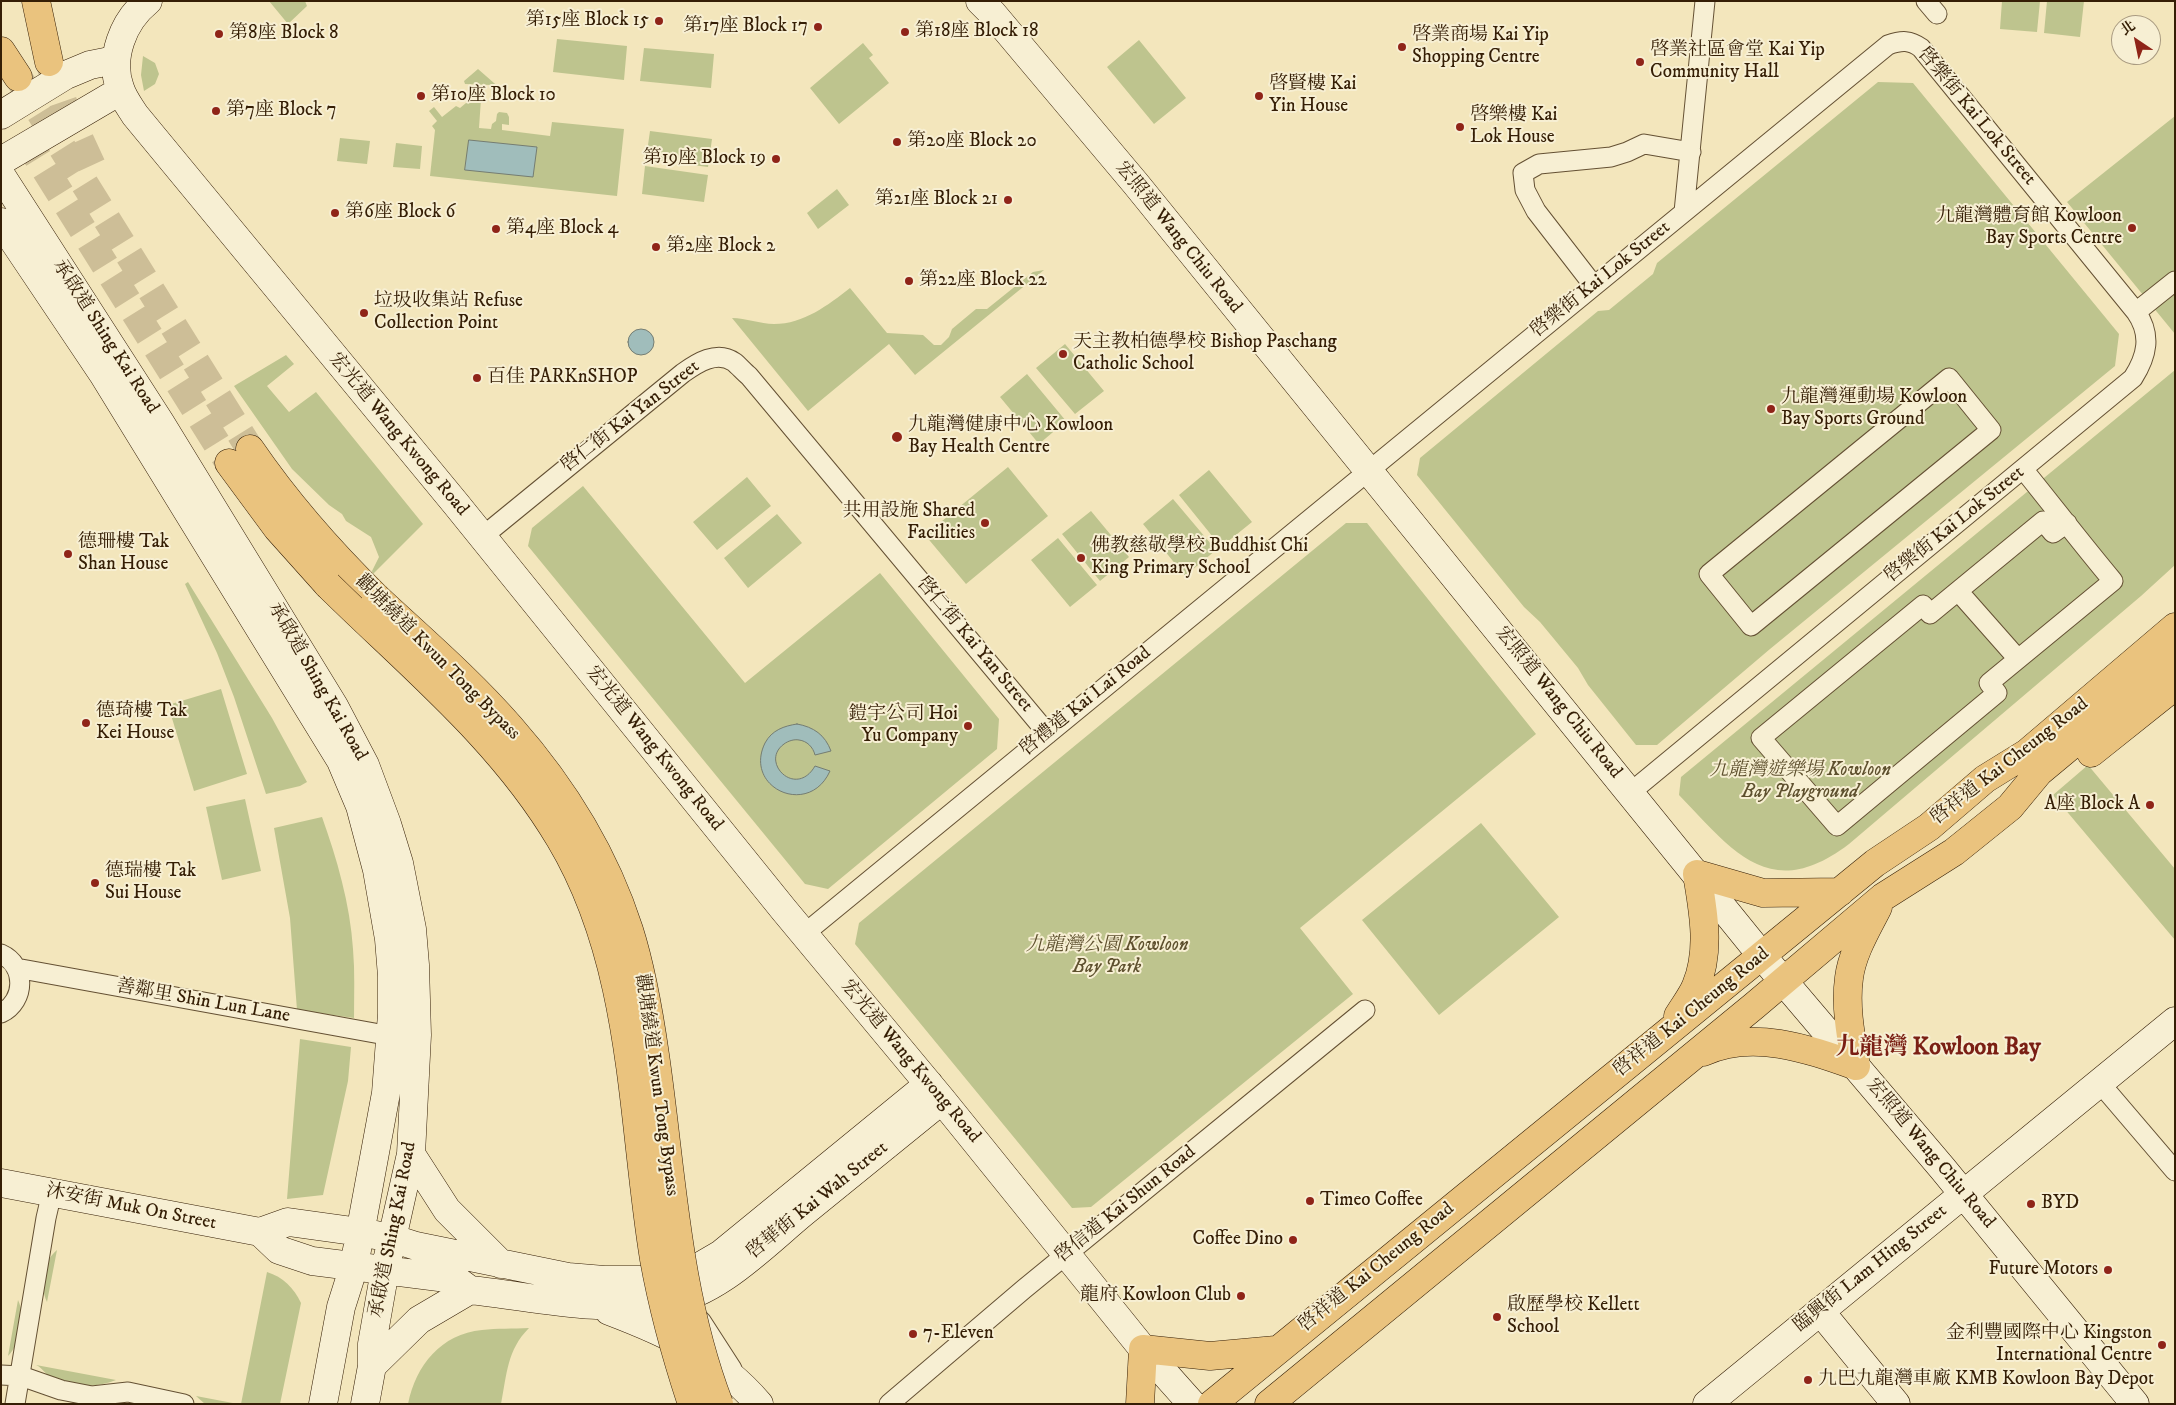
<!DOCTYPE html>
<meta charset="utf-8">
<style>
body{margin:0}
#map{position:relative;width:2176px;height:1405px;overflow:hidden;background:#f3e6bc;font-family:"IM FELL DW Pica","Noto Serif TC",serif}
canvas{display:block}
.frame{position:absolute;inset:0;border:2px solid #351e05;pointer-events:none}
.north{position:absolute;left:2111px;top:15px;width:50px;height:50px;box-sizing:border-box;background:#f7efd3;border:1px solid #a99b81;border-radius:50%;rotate:326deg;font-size:14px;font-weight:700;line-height:20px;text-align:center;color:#351e05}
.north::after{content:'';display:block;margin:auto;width:18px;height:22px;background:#8f2418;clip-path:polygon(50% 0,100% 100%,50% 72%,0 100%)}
</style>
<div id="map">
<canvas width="2176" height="1405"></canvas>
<div class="frame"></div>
<div class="north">北</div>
</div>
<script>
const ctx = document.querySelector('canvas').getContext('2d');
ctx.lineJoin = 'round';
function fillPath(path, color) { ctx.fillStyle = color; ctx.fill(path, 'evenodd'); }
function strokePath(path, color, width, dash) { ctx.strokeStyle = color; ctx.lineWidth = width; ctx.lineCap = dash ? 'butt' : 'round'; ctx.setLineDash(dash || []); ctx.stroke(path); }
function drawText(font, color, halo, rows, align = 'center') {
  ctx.font = font + ' "IM FELL DW Pica","Noto Serif TC",serif'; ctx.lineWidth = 4; ctx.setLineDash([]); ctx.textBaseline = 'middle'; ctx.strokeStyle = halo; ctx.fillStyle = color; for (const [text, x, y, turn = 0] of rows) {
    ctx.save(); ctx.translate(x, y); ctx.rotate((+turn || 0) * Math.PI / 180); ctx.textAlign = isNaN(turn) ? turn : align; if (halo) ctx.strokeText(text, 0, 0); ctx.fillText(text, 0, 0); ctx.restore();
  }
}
fillPath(new Path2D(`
 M269 1H305L307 6 288 24Z
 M2002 1H2040L2037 32 2000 29Z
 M2047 1H2084L2080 37 2044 33Z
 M557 39 627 46 624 80 553 72Z
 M1139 40 1186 98 1154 124 1107 67Z
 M863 43 873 55 869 58 889 83 839 124 810 88Z
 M644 48 714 54 711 88 640 81Z
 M143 56 155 63 159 74 155 84 144 91 141 75Z
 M478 69 510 97V101L493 99 491 85 465 84 464 81Z
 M1878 82 1913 83 2119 334 2115 366 1770 649 1657 745H1636L1588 685 1578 668 1540 622 1524 607 1417 475 1420 458 1598 311 1609 310 1653 274 1657 263Z
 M472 98 481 99 479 128 491 129 492 124 496 121 497 114 499 112 507 113 509 117V125L502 124V130L550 136 552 122 624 129 617 196 430 176 435 130 432 126 437 121 429 111 434 107 442 117 456 106 460 108Z
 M2175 116V334L2067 202Z
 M650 131 712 139 708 167 646 159Z
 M340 138 370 141 367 164 337 161Z
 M396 143 422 146 420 169 393 167Z
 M645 166 708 175 704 202 642 194Z
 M837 189 849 205 818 229 807 213Z
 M1044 270 915 375 889 344 808 411 732 318C746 318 760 324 774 324 804 324 828 305 850 288L887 333 923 335 934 345H941L949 337 952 329 976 309H987L1033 272Z
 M1065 344 1104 391 1075 414 1036 368Z
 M286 355 294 364 267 386 289 412 316 392 423 524 373 574 372 571 379 557 371 537 346 521 342 514 329 505 292 469 234 386Z
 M2175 370V565L2141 596 1849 844C1770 904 1733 851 1679 795L1681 777Z
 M1027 374 1066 421 1039 444 1000 397Z
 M1008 467 1048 516 966 584 925 535Z
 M1209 470 1252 522 1221 547 1179 495Z
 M747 477 771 506 717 550 693 522Z
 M583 486 745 683 880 573 999 719 997 749 828 889 805 884 528 546 532 528Z
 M1173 499 1216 550 1185 576 1143 524Z
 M1091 511 1129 557 1100 581 1062 534Z
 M777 514 802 543 748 588 724 558Z
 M1346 523H1367L1536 734 1300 928 1353 994 1091 1207 1072 1208 855 944 859 923Z
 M1058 538 1097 585 1070 607 1031 560Z
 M188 582 272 718 307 782 300 786 266 794 234 697 217 653 185 584Z
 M221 689 247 774 194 791 168 705Z
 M2088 765 2175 869V940L2053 795Z
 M245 799 261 871 222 880 206 807Z
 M322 817C337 859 350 904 353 949 355 972 354 995 354 1018L297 1010 290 918 274 828Z
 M1481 823 1559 917 1439 1015 1362 920Z
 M300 1039 351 1047 348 1081 323 1195 287 1199Z
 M57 1250 47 1302C39 1283 42 1263 57 1250Z
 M267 1272C283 1277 294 1288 301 1303L280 1404H241Z
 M18 1300C26 1317 21 1343 8 1356Z
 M529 1328C507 1350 507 1374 501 1404H408C416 1365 441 1334 482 1330 497 1328 513 1329 529 1328Z
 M36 1365 116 1380C96 1388 75 1387 54 1379 46 1376 43 1368 36 1365Z
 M196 1396 238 1404H205Z`), '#bec48e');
const water = new Path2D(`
 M469 140 537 147 533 177 465 170Z
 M628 342a13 13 0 1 1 26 0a13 13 0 1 1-26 0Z
 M797 724C814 727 825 735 831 751L815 755C813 747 807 741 799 740 794 739 788 741 784 744 759 762 796 799 815 766L830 771C809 818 743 788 765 743 772 730 784 726 797 724Z`);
fillPath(water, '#a0bdbb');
strokePath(water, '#757d72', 1);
strokePath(new Path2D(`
 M49 62 64 105 97 177
 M18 77 250 449
 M1 99 229 463`), '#cdbe97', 28, [28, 14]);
const street = new Path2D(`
 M1926 1 1937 14
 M1684 212 1705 1
 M1594 286 1536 211 1525 190 1523 173 1539 164 1611 157 1627 152 1644 144 1691 152
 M2136 312 2175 281
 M1949 378 1991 430 1751 626 1709 574Z
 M2023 469C2053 506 2082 544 2113 581L1989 683 1997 693 1837 826 1761 738 1923 605 1930 614 2043 521 2053 533 2067 523
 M482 537 683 373C697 363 717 350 734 362 739 366 744 372 749 376L1048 734
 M1958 591 2018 659
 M804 934 1888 45C1902 40 1910 40 1921 48L2136 312C2152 335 2147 356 2133 378L1631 792
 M1 954C26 965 26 1001 1 1013
 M16 968 391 1036
 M2099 1082 2175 1171
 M701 1321 732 1369
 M1 1375 21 1376 61 1390 92 1396 128 1392 184 1404
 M15 1404 46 1218 52 1192
 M889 1404 1024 1289 1365 1010`);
const secondary = new Path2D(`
 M148 1C123 21 109 58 120 88 123 98 130 107 135 115L456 504 784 910 942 1100 1143 1349 1192 1404
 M980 1 993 14 1136 184 1762 956 1943 1169 2135 1404
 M1 115 66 75 90 65 115 60
 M1 161 120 91
 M1 175 160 422 334 706 365 765 387 824 399 863 412 929 415 965 417 1035 411 1154 385 1270 372 1344V1366L365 1404
 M1 222 103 374 341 761 360 806 377 870 389 939 392 976V1014L386 1093 354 1266 341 1307 323 1404
 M411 1154 447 1210 501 1264
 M1 1183 260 1232 288 1222 360 1232 391 1238 416 1246 568 1277 604 1280H662L685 1275 721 1254 929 1084
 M260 1232 279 1250 312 1261 455 1279 470 1290C535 1297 601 1313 666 1302 718 1294 765 1244 804 1212 850 1175 896 1137 942 1100
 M609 1311C667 1333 718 1356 759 1404
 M1820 1311 1896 1404
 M372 1366 419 1320 470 1290
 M1707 1404 2175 1021`);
const primary = new Path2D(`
 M2091 753 2175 686
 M1678 1016C1684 1006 1692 996 1696 986 1711 950 1703 910 1697 874L1763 893 1840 892
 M1703 1052C1753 1029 1808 1049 1856 1066 1851 1037 1845 1007 1849 978 1852 953 1867 929 1878 907
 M1140 1404 1143 1349 1210 1356 1276 1350
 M1212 1404 1875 863 1929 827 1985 779 2027 753 2175 627
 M1269 1404 1754 1006 1883 897 1954 852 2010 807 2039 772 2175 659`);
const highway = new Path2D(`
 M36 1 49 62
 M1 51 18 77
 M250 449C287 503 329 551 376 597
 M229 463 277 528 328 585`);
strokePath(street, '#645033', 21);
strokePath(secondary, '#351e05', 29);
strokePath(primary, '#351e05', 29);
strokePath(highway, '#351e05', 29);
strokePath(street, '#f7efd3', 19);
strokePath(secondary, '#f7efd3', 28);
strokePath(primary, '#eac37e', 28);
strokePath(highway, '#eac37e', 28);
const highwayBridge = new Path2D(`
 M328 585C409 665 501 739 560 839 636 966 631 1118 654 1259 663 1309 676 1356 692 1404
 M376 597C421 639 469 680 510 727 562 786 605 855 629 930 642 971 649 1013 655 1055 672 1172 676 1292 719 1404`);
strokePath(highwayBridge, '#351e05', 29, []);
strokePath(highwayBridge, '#eac37e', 28);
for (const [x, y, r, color] of [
 [659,21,5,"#8f2418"],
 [818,27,5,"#8f2418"],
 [905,32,5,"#8f2418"],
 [219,34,5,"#8f2418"],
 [1402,47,5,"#8f2418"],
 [1640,62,5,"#8f2418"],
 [421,96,5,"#8f2418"],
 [1259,96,5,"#8f2418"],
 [216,111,5,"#8f2418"],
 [1460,127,5,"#8f2418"],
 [897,142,5,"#8f2418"],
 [776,159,5,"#8f2418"],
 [1008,200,5,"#8f2418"],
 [335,213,5,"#8f2418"],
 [2132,228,5,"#8f2418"],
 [496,229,5,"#8f2418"],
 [656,247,5,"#8f2418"],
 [909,281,5,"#8f2418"],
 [364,313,5,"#8f2418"],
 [1063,354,5,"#8f2418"],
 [477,378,5,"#8f2418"],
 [1771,409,5,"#8f2418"],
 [897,437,6,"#8f2418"],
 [985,523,5,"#8f2418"],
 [68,554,5,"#8f2418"],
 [1081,558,5,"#8f2418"],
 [86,723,5,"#8f2418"],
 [968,726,5,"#8f2418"],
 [2150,805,5,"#8f2418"],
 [95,883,5,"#8f2418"],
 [1310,1201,5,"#8f2418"],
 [2031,1204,5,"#8f2418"],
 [1293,1240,5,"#8f2418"],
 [2108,1270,5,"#8f2418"],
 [1241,1296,5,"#8f2418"],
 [1497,1317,5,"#8f2418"],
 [913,1334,5,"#8f2418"],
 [2162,1345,5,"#8f2418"],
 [1808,1380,5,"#8f2418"]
]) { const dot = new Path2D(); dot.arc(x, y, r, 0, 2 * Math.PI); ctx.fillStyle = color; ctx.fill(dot); strokePath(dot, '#f7efd3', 2); }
drawText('19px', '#351e05', '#f7efd3', [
 ["第15座 Block 15",649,21,"right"],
 ["第17座 Block 17",808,27,"right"],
 ["第18座 Block 18",915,32],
 ["第8座 Block 8",229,34],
 ["啓業商場 Kai Yip",1412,36],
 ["Shopping Centre",1412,58],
 ["啓業社區會堂 Kai Yip",1650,51],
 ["Community Hall",1650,73],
 ["啓賢樓 Kai",1269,85],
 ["Yin House",1269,107],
 ["第10座 Block 10",431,96],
 ["第7座 Block 7",226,111],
 ["啓樂樓 Kai",1470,116],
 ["Lok House",1470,138],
 ["第20座 Block 20",907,142],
 ["第19座 Block 19",766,159,"right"],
 ["第21座 Block 21",998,200,"right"],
 ["第6座 Block 6",345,213],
 ["九龍灣體育館 Kowloon",2122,217,"right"],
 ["Bay Sports Centre",2122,239,"right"],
 ["第4座 Block 4",506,229],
 ["第2座 Block 2",666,247],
 ["第22座 Block 22",919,281],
 ["垃圾收集站 Refuse",374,302],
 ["Collection Point",374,324],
 ["天主教柏德學校 Bishop Paschang",1073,343],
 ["Catholic School",1073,365],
 ["百佳 PARKnSHOP",487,378],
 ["九龍灣運動場 Kowloon",1781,398],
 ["Bay Sports Ground",1781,420],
 ["九龍灣健康中心 Kowloon",908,426],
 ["Bay Health Centre",908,448],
 ["共用設施 Shared",975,512,"right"],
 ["Facilities",975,534,"right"],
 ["德珊樓 Tak",78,543],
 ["Shan House",78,565],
 ["佛教慈敬學校 Buddhist Chi",1091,547],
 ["King Primary School",1091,569],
 ["德琦樓 Tak",96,712],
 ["Kei House",96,734],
 ["鎧宇公司 Hoi",958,715,"right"],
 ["Yu Company",958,737,"right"],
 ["A座 Block A",2140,805,"right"],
 ["德瑞樓 Tak",105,872],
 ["Sui House",105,894],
 ["Timeo Coffee",1320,1201],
 ["BYD",2041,1204],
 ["Coffee Dino",1283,1240,"right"],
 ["Future Motors",2098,1270,"right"],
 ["龍府 Kowloon Club",1231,1296,"right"],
 ["啟歷學校 Kellett",1507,1306],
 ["School",1507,1328],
 ["7-Eleven",923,1334],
 ["金利豐國際中心 Kingston",2152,1334,"right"],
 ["International Centre",2152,1356,"right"],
 ["九巴九龍灣車廠 KMB Kowloon Bay Depot",1818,1380]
], 'left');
drawText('19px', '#351e05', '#f7efd3', [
 ["啓樂街 Kai Lok Street",1976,117,50],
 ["宏照道 Wang Chiu Road",1178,238,51],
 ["啓樂街 Kai Lok Street",1601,280,-39],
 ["承啟道 Shing Kai Road",105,337,57],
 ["啓仁街 Kai Yan Street",631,417,-38],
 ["宏光道 Wang Kwong Road",398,435,50],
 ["啓樂街 Kai Lok Street",1955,525,-39],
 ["啓仁街 Kai Yan Street",974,645,50],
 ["觀塘繞道 Kwun Tong Bypass",437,658,45],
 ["承啟道 Shing Kai Road",317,682,60],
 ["啓禮道 Kai Lai Road",1086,702,-39],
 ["宏照道 Wang Chiu Road",1558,703,51],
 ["宏光道 Wang Kwong Road",654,749,51],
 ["啓祥道 Kai Cheung Road",2010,762,-38],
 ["善鄰里 Shin Lun Lane",203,1002,10],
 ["啓祥道 Kai Cheung Road",1692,1013,-39],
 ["宏光道 Wang Kwong Road",910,1062,50],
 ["觀塘繞道 Kwun Tong Bypass",656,1085,82],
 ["宏照道 Wang Chiu Road",1930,1154,50],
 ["啓華街 Kai Wah Street",818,1201,-39],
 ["啓信道 Kai Shun Road",1126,1205,-39],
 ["沐安街 Muk On Street",131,1208,11],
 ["承啟道 Shing Kai Road",394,1230,-79],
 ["啓祥道 Kai Cheung Road",1377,1268,-39],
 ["臨興街 Lam Hing Street",1871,1269,-39]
]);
drawText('italic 19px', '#5e502e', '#f7efd3', [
 ["九龍灣遊樂場 Kowloon",1800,771],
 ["Bay Playground",1800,793],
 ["九龍灣公園 Kowloon",1107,946],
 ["Bay Park",1107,968]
]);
drawText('bold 24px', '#7a1f14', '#f7efd3', [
 ["九龍灣 Kowloon Bay",1938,1049]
]);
</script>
